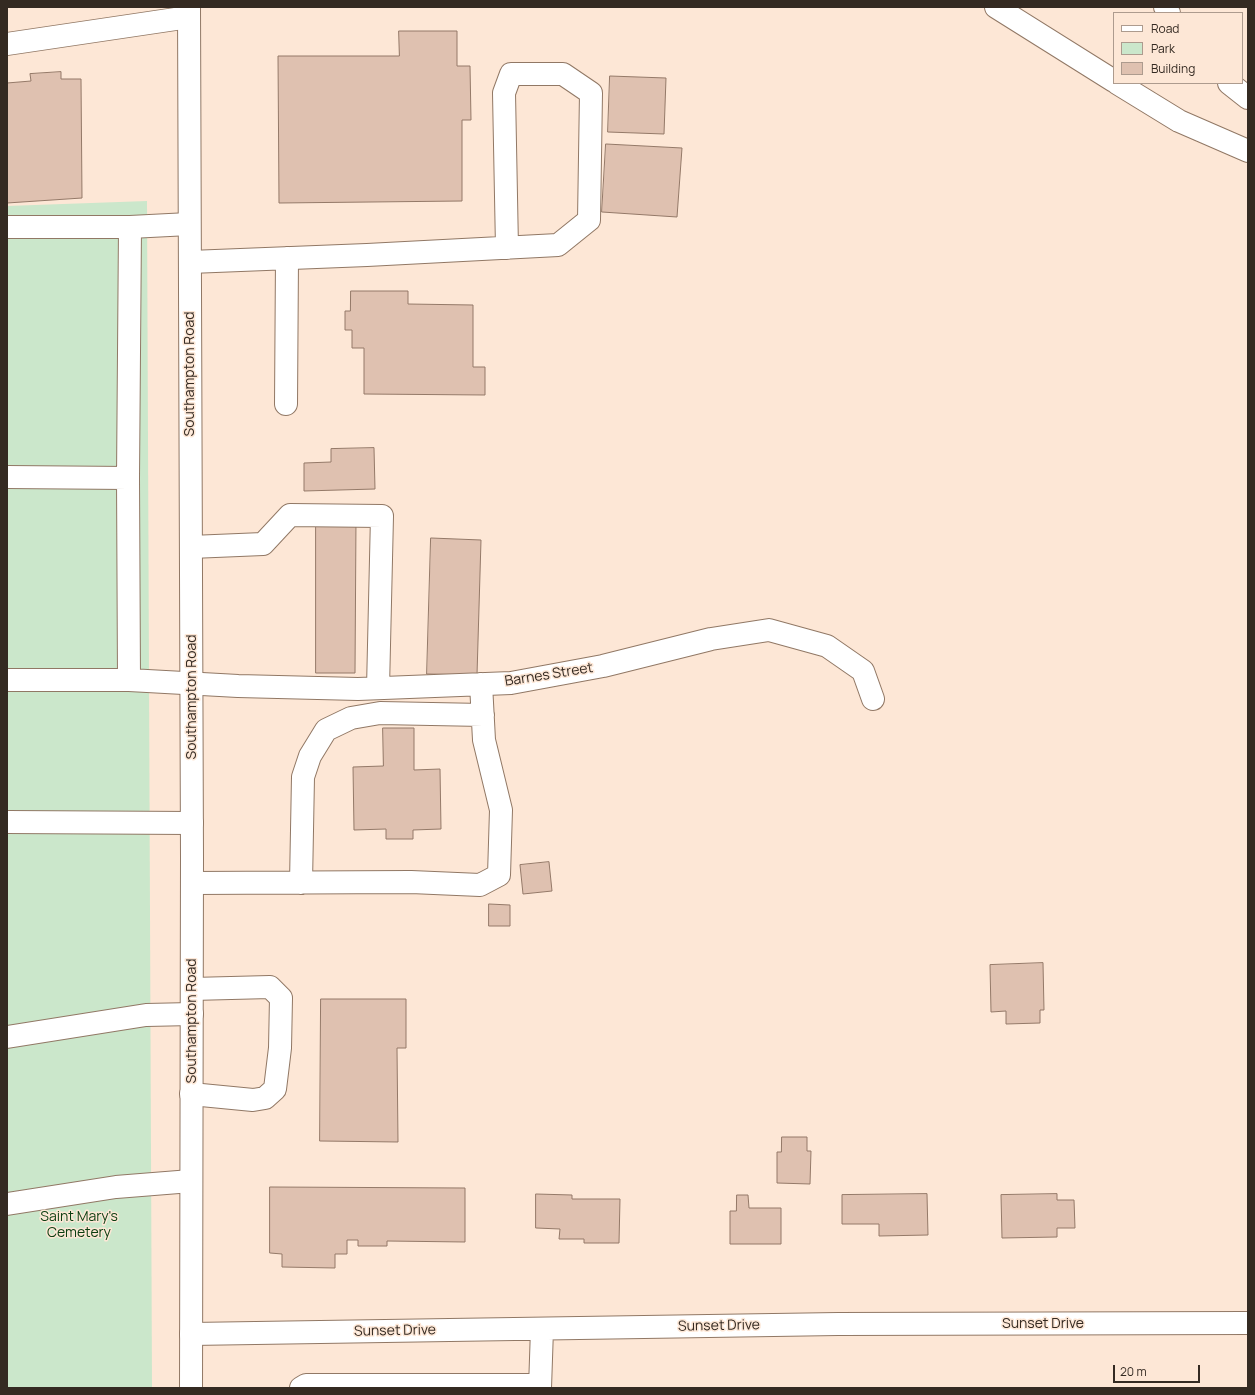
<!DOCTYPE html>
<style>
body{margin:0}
#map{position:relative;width:1255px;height:1395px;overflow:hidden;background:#fde7d6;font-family:Manrope,sans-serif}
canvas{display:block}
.frame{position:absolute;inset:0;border:8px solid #342a22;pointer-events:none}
.legend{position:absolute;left:1113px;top:12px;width:130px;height:72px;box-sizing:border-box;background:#fde7d6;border:1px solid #ad9b8e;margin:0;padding:5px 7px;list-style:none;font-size:12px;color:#342a22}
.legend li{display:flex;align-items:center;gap:8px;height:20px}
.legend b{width:20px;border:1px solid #ad9b8e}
.scale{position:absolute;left:1113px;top:1365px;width:87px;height:18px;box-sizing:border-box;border:2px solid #342a22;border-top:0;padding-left:5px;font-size:12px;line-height:14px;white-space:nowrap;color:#342a22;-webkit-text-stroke:3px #fde7d6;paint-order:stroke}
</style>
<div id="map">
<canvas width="1255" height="1395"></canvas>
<div class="frame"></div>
<ul class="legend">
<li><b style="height:5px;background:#fff"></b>Road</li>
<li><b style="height:11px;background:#cbe7cb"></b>Park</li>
<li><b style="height:11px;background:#dfc1b0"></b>Building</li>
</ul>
<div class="scale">20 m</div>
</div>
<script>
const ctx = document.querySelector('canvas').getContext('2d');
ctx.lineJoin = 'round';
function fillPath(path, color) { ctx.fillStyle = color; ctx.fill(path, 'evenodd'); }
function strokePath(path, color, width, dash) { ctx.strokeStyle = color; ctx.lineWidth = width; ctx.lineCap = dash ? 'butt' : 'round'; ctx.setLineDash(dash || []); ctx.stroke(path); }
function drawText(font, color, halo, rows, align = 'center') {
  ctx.font = font + ' Manrope,sans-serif'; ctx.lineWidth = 3; ctx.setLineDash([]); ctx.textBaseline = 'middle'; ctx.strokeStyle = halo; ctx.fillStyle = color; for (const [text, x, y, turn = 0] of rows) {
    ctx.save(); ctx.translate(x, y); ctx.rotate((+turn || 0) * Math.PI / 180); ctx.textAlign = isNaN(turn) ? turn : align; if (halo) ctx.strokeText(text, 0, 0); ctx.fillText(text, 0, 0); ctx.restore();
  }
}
fillPath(new Path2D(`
 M147 201 152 1388H7V206Z`), '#cbe7cb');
const building = new Path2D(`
 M399 31H457V66H470L471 120H462V201L279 203 278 56H399Z
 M61 72V79H81L82 198 7 203V83L31 81 30 74Z
 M610 76 666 78 664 134 608 132Z
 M606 144 682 148 677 217 602 212Z
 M351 291H408V304L473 305V367H485V395L364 394V348H352V330H345V311H350Z
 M374 448 375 489 304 491V463L331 462V449Z
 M316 519H356L355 673H316Z
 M431 538 481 540 477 675 427 674Z
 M383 728H414V770L440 769 441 829 413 830V839H386V829L354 830 353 767 383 766Z
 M549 862 552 891 523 894 520 865Z
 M489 904 510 905V926H489Z
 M1043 963 1044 1010H1040V1023L1006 1024V1011L991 1012 990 965Z
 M321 999H406V1048H397L398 1142 320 1141Z
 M782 1137H807V1151H811L810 1184 777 1183V1152H781Z
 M270 1187 465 1188V1242L387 1241V1246H358V1240H347V1254H335V1268L282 1267V1254L270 1253Z
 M536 1194 572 1195V1199H620L619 1243H584V1239H559L560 1229 536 1228Z
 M927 1194 928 1235 879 1236V1224H842V1195Z
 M1057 1194V1200H1074L1075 1228H1057V1237L1002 1238 1001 1195Z
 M737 1195H748L749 1208H781V1244H730V1211H736Z`);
fillPath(building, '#dfc1b0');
strokePath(building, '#947968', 1);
const minor = new Path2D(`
 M7 44 189 17
 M7 227H130L189 224
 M190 262 367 255 558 245 589 220 591 93 563 74H511L504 93 507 248
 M286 404 287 258
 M7 477 128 478
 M191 547 263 544 290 515 382 516 378 688
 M7 680H129L238 686 358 689 511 683 603 666 711 639 769 630 827 646 863 671 873 699
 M129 680 128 478 130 227
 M7 822 192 823
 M192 883 411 882 480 885 499 875 501 810 484 740 481 684
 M301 883 303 777 310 756 326 730 351 718 380 713 483 715
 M7 1037 146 1015 192 1014
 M191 1094 253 1100 265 1098 275 1089 280 1048 281 998 270 987 192 989
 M7 1204 116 1187 191 1181
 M191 1334 838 1324 1248 1323
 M301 1388 306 1385H540
 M540 1388 542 1329`);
const major = new Path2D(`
 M189 7 192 858 191 1388`);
const highway = new Path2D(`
 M996 7 1114 81
 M1165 7 1169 13
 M1117 83 1179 121 1248 151
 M1229 83 1248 98`);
strokePath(minor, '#917865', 24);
strokePath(major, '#917865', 24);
strokePath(highway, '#917865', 24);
strokePath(minor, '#fff', 22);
strokePath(major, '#fff', 22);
strokePath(highway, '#fff', 22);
drawText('14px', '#342a22', '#fde7d6', [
 ["Southampton Road",190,374,-90],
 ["Barnes Street",549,675,-9],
 ["Southampton Road",192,697,-90],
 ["Southampton Road",192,1021,-90],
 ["Sunset Drive",1043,1324],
 ["Sunset Drive",719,1326,-1],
 ["Sunset Drive",395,1331,-1]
]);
drawText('14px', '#0a3e10', '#fde7d6', [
 ["Saint Mary's",79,1217],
 ["Cemetery",79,1233]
]);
</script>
